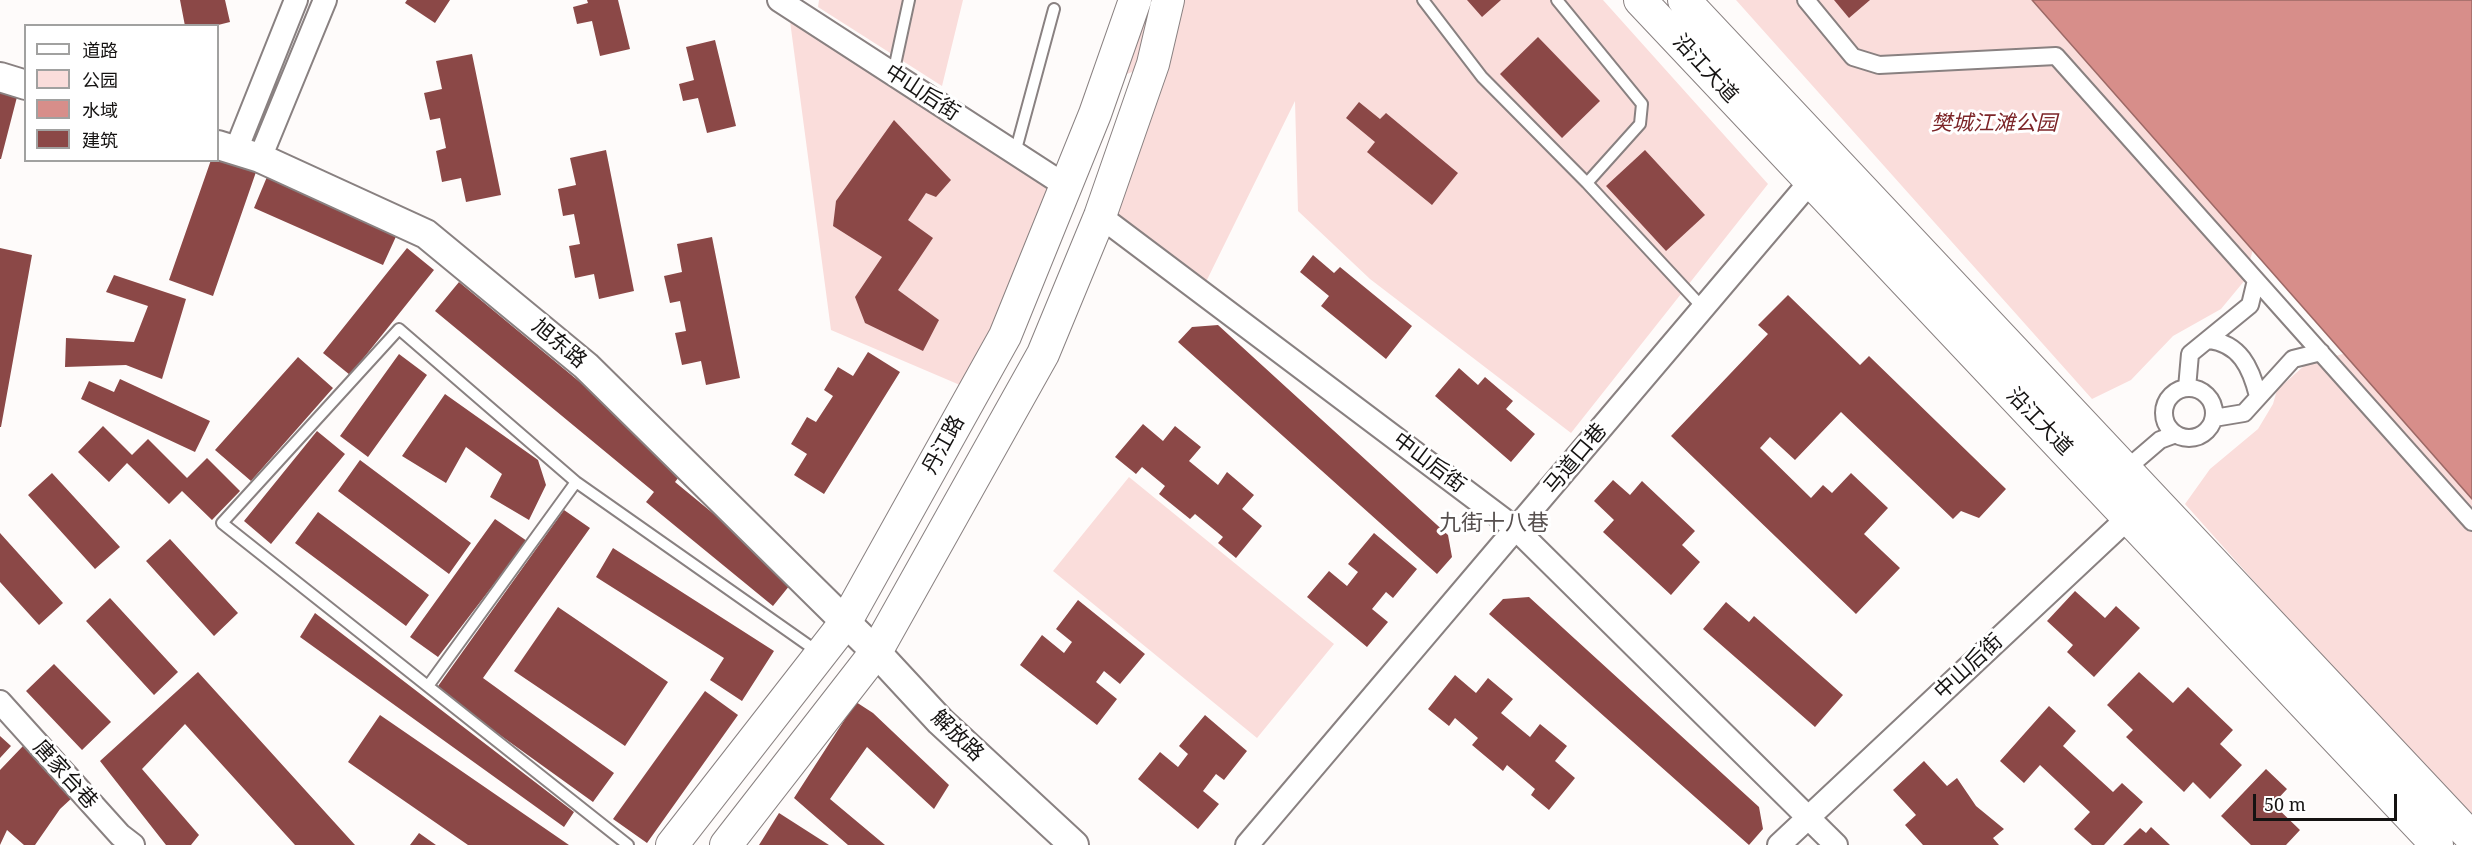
<!DOCTYPE html>
<meta charset="utf-8">
<style>
body{margin:0}
#map{position:relative;width:2472px;height:845px;overflow:hidden;background:#fefbfa;font-family:"Noto Serif","Noto Sans SC",serif}
canvas{display:block}
.legend{position:absolute;left:24px;top:24px;width:195px;height:138px;box-sizing:border-box;background:#fff;border:2px solid #a1a1a0;margin:0;padding:8px 10px;list-style:none;font-size:18px;color:#151312}
.legend li{display:flex;align-items:center;gap:12px;height:30px}
.legend b{width:30px;border:2px solid #a1a1a0}
.scale{position:absolute;left:2253px;top:794px;width:144px;height:27px;box-sizing:border-box;border:3px solid #151312;border-top:0;padding-left:8px;font-size:18px;line-height:21px;white-space:nowrap;color:#151312;-webkit-text-stroke:4px #fff;paint-order:stroke}
</style>
<div id="map">
<canvas width="2472" height="845"></canvas>
<ul class="legend">
<li><b style="height:8px;background:#fff"></b>道路</li>
<li><b style="height:16px;background:#fadddb"></b>公园</li>
<li><b style="height:16px;background:#d78e8a"></b>水域</li>
<li><b style="height:16px;background:#8b4847"></b>建筑</li>
</ul>
<div class="scale">50 m</div>
</div>
<script>
const ctx = document.querySelector('canvas').getContext('2d');
ctx.lineJoin = 'round';
function fillPath(path, color) { ctx.fillStyle = color; ctx.fill(path, 'evenodd'); }
function strokePath(path, color, width, dash) { ctx.strokeStyle = color; ctx.lineWidth = width; ctx.lineCap = dash ? 'butt' : 'round'; ctx.setLineDash(dash || []); ctx.stroke(path); }
function drawText(font, color, halo, rows, align = 'center') {
  ctx.font = font + ' "Noto Serif","Noto Sans SC",serif'; ctx.lineWidth = 6; ctx.setLineDash([]); ctx.textBaseline = 'middle'; ctx.strokeStyle = halo; ctx.fillStyle = color; for (const [text, x, y, turn = 0] of rows) {
    ctx.save(); ctx.translate(x, y); ctx.rotate((+turn || 0) * Math.PI / 180); ctx.textAlign = isNaN(turn) ? turn : align; if (halo) ctx.strokeText(text, 0, 0); ctx.fillText(text, 0, 0); ctx.restore();
  }
}
fillPath(new Path2D(`
 M819 0H963L942 86 818 7Z
 M1118 0H1603L1768 184 1571 433 1370 279 1298 211 1295 101 1201 292 1100 216 1152 65 1107 81Z
 M1736 0H2031L2253 249 2245 280 2221 309 2173 336 2131 380 2092 399Z
 M788 6 1066 186 974 391 831 330Z
 M2346 353 2472 499V825L2185 504 2210 469 2258 429 2273 404 2277 390 2305 365Z
 M1129 477 1334 644 1257 738 1053 571Z`), '#fadddb');
const water = new Path2D(`
 M2032 0H2472V499Z`);
fillPath(water, '#d78e8a');
strokePath(water, '#9d6966', 1.5);
fillPath(new Path2D(`
 M180 0H225L230 22 214 26H185Z
 M407 0H450L435 23 405 3Z
 M587 0H618L630 49 600 56 592 21 577 24 573 7 588 3Z
 M1467 0H1501L1482 17Z
 M1834 0H1870L1849 18Z
 M1538 37 1600 101 1562 138 1500 74Z
 M715 40 736 126 707 133 698 98 683 101 679 84 694 80 686 47Z
 M472 54 501 195 466 202 461 178 442 182 436 151 446 148 440 118 430 120 424 93 442 89 436 61Z
 M0 92 17 97 1 159H0Z
 M1359 102 1380 119 1386 113 1458 173 1432 205 1367 152 1375 142 1346 118Z
 M894 120 951 180 936 197 926 193 908 220 933 238 898 290 939 320 923 351 865 323 855 297 882 257 833 226 836 201Z
 M606 150 634 291 599 299 594 274 575 278 569 246 580 244 574 214 563 216 558 189 576 185 570 158Z
 M1645 150 1705 215 1666 251 1606 186Z
 M218 159 256 172 213 296 169 280 211 160Z
 M269 172 399 230 383 265 254 208Z
 M712 237 740 378 706 385 701 361 682 365 675 333 686 331 680 301 670 303 664 276 682 272 677 244Z
 M0 248 32 255 1 427H0Z
 M407 248 434 270 350 375 323 353Z
 M1313 255 1334 273 1340 267 1412 326 1386 359 1321 306 1329 296 1300 272Z
 M114 275 186 299 162 379 126 365 65 367 66 338 134 342 148 306 106 292Z
 M459 282 685 469 675 482 794 580 773 606 646 502 654 492 435 311Z
 M1788 295 1860 365 1869 356 2006 489 1979 518 1961 511 1953 519 1841 412 1795 460 1770 437 1760 448 1811 498 1823 485 1832 493 1851 473 1888 508 1864 534 1900 568 1856 614 1671 436 1768 334 1758 325Z
 M1218 325 1448 535 1452 557 1437 574 1178 342 1192 327Z
 M868 352 900 372 824 494 794 475 807 454 791 444 807 417 816 422 833 396 824 390 838 367 853 376Z
 M399 354 427 375 368 457 340 436Z
 M298 357 333 388 251 481 215 450Z
 M1459 368 1478 385 1485 377 1513 401 1506 409 1535 434 1511 462 1435 396Z
 M120 379 210 421 195 452 81 399 89 381 114 392Z
 M445 394 538 460 546 485 529 520 490 497 502 474 466 447 446 483 402 456Z
 M1143 424 1163 441 1175 426 1201 447 1189 461 1218 485 1227 472 1254 495 1242 509 1262 526 1236 558 1218 543 1223 537 1195 514 1190 519 1159 494 1165 486 1142 467 1136 474 1115 457Z
 M103 426 132 455 148 439 187 478 207 458 240 491 212 520 182 491 169 504 127 463 109 482 78 452Z
 M317 431 345 454 271 544 244 521Z
 M360 460 471 543 449 574 338 491Z
 M52 473 120 547 95 569 28 495Z
 M1613 480 1630 495 1642 481 1695 531 1682 545 1700 562 1671 595 1603 532 1614 520 1594 501Z
 M564 510 590 528 483 678 614 773 593 802 436 689Z
 M318 512 429 595 406 626 295 543Z
 M495 519 527 541 438 657 410 637Z
 M0 533 63 603 39 625 0 582Z
 M1374 533 1417 569 1393 598 1386 592 1372 609 1388 622 1367 647 1307 597 1329 571 1347 586 1358 572 1348 564Z
 M170 539 238 613 214 636 146 561Z
 M613 548 774 651 742 701 710 680 724 658 596 577Z
 M2075 591 2105 618 2116 606 2140 628 2094 677 2067 652 2073 645 2047 621Z
 M1529 597 1759 807 1763 829 1749 845 1489 614 1503 599Z
 M110 598 178 672 154 695 86 621Z
 M1078 600 1145 654 1120 684 1104 671 1096 682 1117 699 1097 725 1020 665 1042 635 1064 653 1072 642 1056 629Z
 M1726 602 1749 622 1754 616 1843 695 1815 727 1703 629Z
 M558 607 668 682 625 746 514 671Z
 M315 613 574 812 564 827 300 637Z
 M54 664 111 722 82 750 26 691Z
 M198 672 355 845H295L185 724 142 769 199 835 191 845H166L100 761Z
 M2139 672 2173 703 2188 687 2233 730 2220 744 2242 765 2210 799 2193 782 2184 792 2126 737 2133 730 2107 705Z
 M1455 675 1476 693 1488 678 1513 699 1501 713 1530 737 1540 724 1567 746 1555 761 1575 778 1549 810 1531 795 1535 789 1507 765 1503 771 1472 745 1478 738 1455 718 1449 726 1428 709Z
 M705 691 738 715 647 843 613 819Z
 M856 702 873 713 949 785 934 809 867 747 830 799 885 845H848L794 798Z
 M2049 706 2076 731 2063 746 2113 792 2122 783 2143 802 2104 845H2092L2074 829 2090 812 2040 765 2024 783 2000 761Z
 M380 715 569 845H468L348 762Z
 M1205 715 1247 751 1224 780 1216 774 1203 791 1219 804 1198 829 1138 779 1160 752 1178 767 1188 754 1179 746Z
 M0 736 11 746 0 758Z
 M23 746 73 797 60 809 35 845H24L7 830 0 845V770Z
 M1924 761 1947 786 1957 778 1976 806 2004 829 1993 838 1999 845H1923L1905 825 1916 815 1893 790Z
 M2266 769 2287 789 2273 804 2300 830 2286 845H2251L2221 816Z
 M779 813 829 845H759Z
 M2151 827 2170 845H2123L2140 828 2146 833Z
 M419 833 436 845H410Z`), '#8b4847');
const service = new Path2D(`
 M1423 0 1482 77 1587 183 1703 308
 M1557 0 1642 104 1640 124 1587 183
 M893 74 909 0
 M1015 153 1054 9
 M428 686 576 482
 M628 845 222 523 399 329 576 482 818 652`);
const pedestrian = new Path2D(`
 M1806 0 1853 57 1879 65 2056 56 2472 522
 M2208 340C2240 343 2251 368 2258 396
 M2164 413a25 25 0 1 1 50 0a25 25 0 1 1-50 0Z
 M2187 388 2190 354 2250 305 2256 280
 M2214 418 2244 413 2293 359 2321 352
 M2125 470 2160 440 2176 434`);
const minor = new Path2D(`
 M779 0 1066 186
 M236 150 296 0
 M260 158 325 0
 M1100 216 1516 529 1836 845
 M0 702 120 835 133 845
 M1247 845 1810 182
 M1779 845 2129 517`);
const tertiary = new Path2D(`
 M0 77 26 85
 M218 145 260 158 426 234 586 366 876 652 940 721 1074 845`);
const secondary = new Path2D(`
 M1640 0 2437 845
 M1684 0 2472 838
 M672 845 845 623 1005 336 1095 114 1135 0
 M726 845 876 652 1043 354 1100 216 1153 64 1168 0`);
strokePath(service, '#898181', 14);
strokePath(pedestrian, '#898181', 20);
strokePath(minor, '#898181', 26);
strokePath(tertiary, '#898181', 32);
strokePath(secondary, '#898181', 34);
strokePath(service, '#fff', 10);
strokePath(pedestrian, '#fff', 16);
strokePath(minor, '#fff', 22);
strokePath(tertiary, '#fff', 28);
strokePath(secondary, '#fff', 32);
drawText('21px', '#151312', '#fff', [
 ["沿江大道",1705,69,47],
 ["中山后街",922,93,33],
 ["旭东路",559,344,40],
 ["沿江大道",2039,422,46],
 ["丹江路",944,445,-61],
 ["马道口巷",1576,459,-50],
 ["中山后街",1429,463,37],
 ["中山后街",1969,667,-43],
 ["解放路",957,736,44],
 ["唐家台巷",65,775,48]
]);
drawText('italic 21px', '#7c2528', '#fff', [
 ["樊城江滩公园",1994,124]
]);
drawText('22px', '#564f4e', '#fff', [
 ["九街十八巷",1494,524]
]);
</script>
